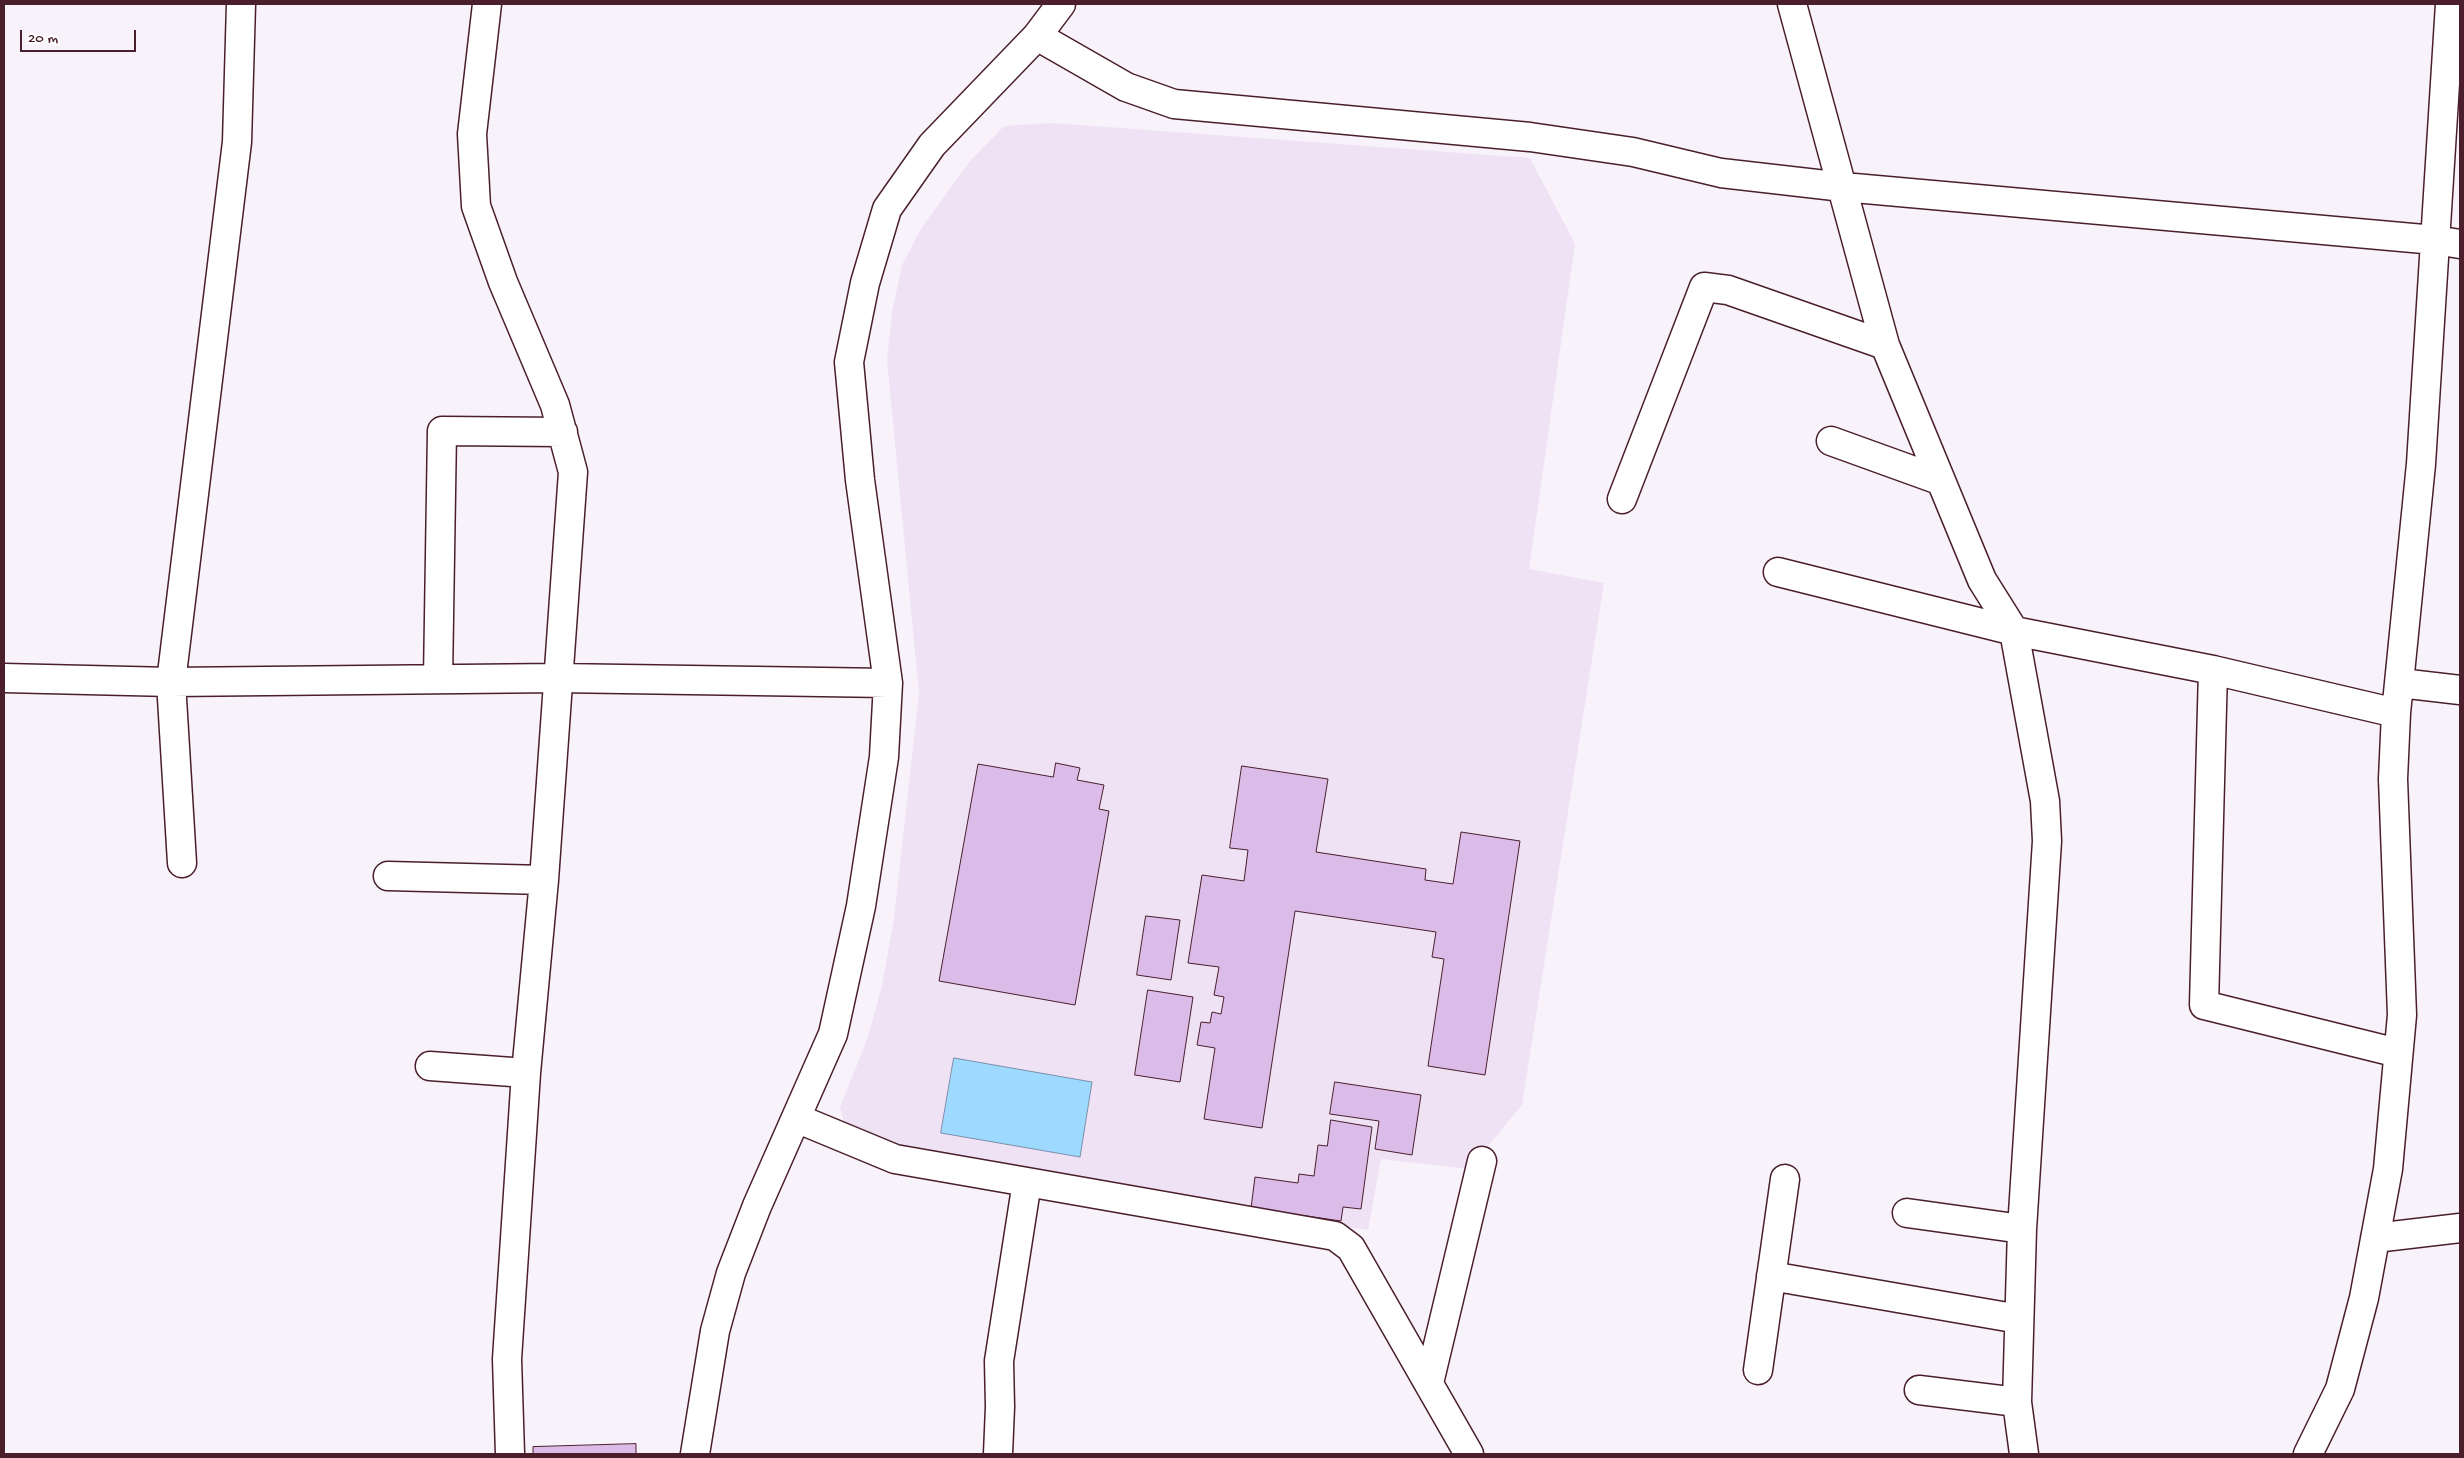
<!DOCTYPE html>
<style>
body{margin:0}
#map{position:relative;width:2464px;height:1458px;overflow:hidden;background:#f8f2fa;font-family:"Gochi Hand",sans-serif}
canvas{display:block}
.frame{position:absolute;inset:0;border:5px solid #4a1f2b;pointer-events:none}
.scale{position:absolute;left:20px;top:30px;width:116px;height:22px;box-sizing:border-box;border:2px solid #4a1f2b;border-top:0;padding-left:6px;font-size:15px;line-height:18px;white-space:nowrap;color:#4a1f2b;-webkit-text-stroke:4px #fff;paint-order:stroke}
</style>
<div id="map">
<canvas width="2464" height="1458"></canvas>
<div class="frame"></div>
<div class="scale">20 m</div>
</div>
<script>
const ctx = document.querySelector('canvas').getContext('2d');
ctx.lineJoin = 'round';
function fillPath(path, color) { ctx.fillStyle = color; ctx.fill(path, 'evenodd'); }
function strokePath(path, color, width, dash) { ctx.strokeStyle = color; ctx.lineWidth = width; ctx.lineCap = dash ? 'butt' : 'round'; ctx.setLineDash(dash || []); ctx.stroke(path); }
fillPath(new Path2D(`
 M1052 123 1530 158 1575 244 1529 569 1604 583 1522 1105 1469 1169 1381 1159 1368 1230 897 1147 844 1122 840 1107 867 1040 882 986 894 918 919 693 887 360 892 312 902 265 922 227 970 161 1004 126Z`), '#efe2f5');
const water = new Path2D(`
 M954 1058 1092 1082 1080 1157 941 1133Z`);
fillPath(water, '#9edaff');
strokePath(water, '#7c8faa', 1);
const building = new Path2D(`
 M1056 763 1080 768 1077 780 1104 785 1099 809 1109 811 1075 1005 939 981 978 764 1053 777Z
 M1242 766 1328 779 1316 852 1426 869 1425 880 1453 884 1461 832 1520 841 1485 1075 1428 1066 1444 959 1432 957 1436 932 1295 911 1262 1128 1204 1119 1215 1048 1197 1045 1201 1022 1210 1023 1212 1012 1221 1014 1224 997 1214 995 1219 967 1188 963 1202 875 1244 881 1248 850 1230 848Z
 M1146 916 1180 920 1171 980 1137 975Z
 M1148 990 1193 997 1180 1082 1135 1075Z
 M1335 1082 1421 1095 1412 1155 1375 1149 1379 1121 1330 1114Z
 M1331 1120 1372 1127 1361 1209 1343 1207 1341 1221 1251 1208 1255 1177 1298 1183 1299 1174 1314 1176 1318 1145 1327 1146Z
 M636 1444V1454H533V1447Z`);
fillPath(building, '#dbbce8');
strokePath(building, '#4a1f2b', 1);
const minor = new Path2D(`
 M487 4 472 134 476 206 503 282 555 405 573 472 544 880 526 1073 507 1359 510 1454
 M1792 4 1885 345 1982 580 2014 631 2045 801 2047 841 2022 1229 2017 1402 2024 1454
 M1037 36 1126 87 1174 104 1530 137 1633 152 1721 173 1843 187 2435 240 2460 244
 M1831 441 1939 480
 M1622 499 1704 287 1728 290 1885 345
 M1778 572 2014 631 2213 670 2396 713
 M2213 670 2204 1005 2398 1053
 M4 678 171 682 557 678 888 683
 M438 679 442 431 563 432
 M2400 683 2460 690
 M182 863 171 682 237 142 241 4
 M388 876 544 880
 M430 1066 526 1073
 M796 1118 895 1159 1027 1182 999 1361 1000 1407 998 1454
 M1027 1182 1335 1236 1351 1248 1469 1454
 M1907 1213 2022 1229
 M2375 1238 2460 1228
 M1771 1276 2019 1319
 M1758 1370 1785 1179
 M1429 1383 1482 1161
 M1919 1390 2017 1402
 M695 1454 715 1331 731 1273 757 1206 833 1034 861 906 884 757 888 683 860 480 849 362 865 283 887 209 932 145 1037 36 1061 4
 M2308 1454 2340 1389 2364 1298 2388 1169 2402 1015 2393 779 2396 713 2421 464 2450 4`);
strokePath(minor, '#4a1f2b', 31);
strokePath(minor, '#fff', 28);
</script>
